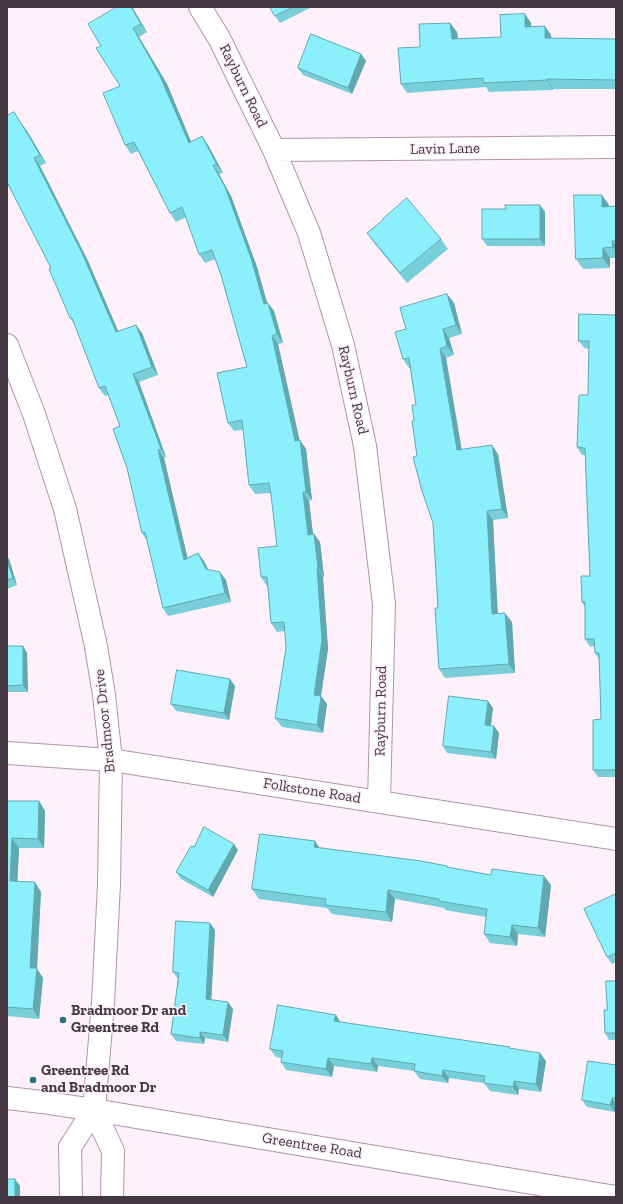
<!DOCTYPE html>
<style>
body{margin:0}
#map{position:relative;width:623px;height:1204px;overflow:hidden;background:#fef1fb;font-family:"Zilla Slab",serif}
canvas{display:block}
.frame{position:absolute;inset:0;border:8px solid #443741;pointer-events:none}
</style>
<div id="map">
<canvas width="623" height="1204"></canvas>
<div class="frame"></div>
</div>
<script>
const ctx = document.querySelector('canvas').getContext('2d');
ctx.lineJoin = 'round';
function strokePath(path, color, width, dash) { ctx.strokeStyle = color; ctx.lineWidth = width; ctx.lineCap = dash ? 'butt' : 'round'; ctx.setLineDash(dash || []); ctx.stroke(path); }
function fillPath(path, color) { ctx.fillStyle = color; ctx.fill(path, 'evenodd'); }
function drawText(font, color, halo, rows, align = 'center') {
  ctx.font = font + ' "Zilla Slab",serif'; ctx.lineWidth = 3; ctx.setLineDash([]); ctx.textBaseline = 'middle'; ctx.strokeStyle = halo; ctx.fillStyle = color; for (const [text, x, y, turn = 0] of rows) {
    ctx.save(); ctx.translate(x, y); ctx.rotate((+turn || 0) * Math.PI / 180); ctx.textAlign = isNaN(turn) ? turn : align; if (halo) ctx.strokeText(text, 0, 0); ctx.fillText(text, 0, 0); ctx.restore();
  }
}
const minor = new Path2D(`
 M200 7 219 38 274 150 309 233 343 345 365 446 384 604 379 801
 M274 150 616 147
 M7 753 111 760 616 839
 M94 1110 113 1151 112 1197
 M71 1197 70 1147 94 1110`);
const tertiary = new Path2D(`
 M7 345 34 414 65 509 96 646 104 695 111 760 109 884 103 1003 94 1110
 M7 1098 42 1102 94 1110 616 1197`);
strokePath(minor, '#b194ab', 24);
strokePath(tertiary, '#b194ab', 24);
strokePath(minor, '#fff', 22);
strokePath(tertiary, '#fff', 22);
fillPath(new Path2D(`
 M132 7 147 32 139 37 167 84 191 142 208 145 223 173 219 174 231 196 257 267 267 303 274 311 283 343 278 344 299 440 306 449 312 500 309 501 313 534H314L320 542 324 577H323L328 649 321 696 327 704 323 733 282 727 275 718 286 648 285 631 277 632 271 623 268 586H267L261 577 277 546 272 497 270 493 255 494 249 485 243 430 234 431 228 423 247 367 221 275 215 259 205 263 199 254 186 217 176 222 170 213 138 151 131 154 125 145 120 86 101 46Z
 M270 7H309L310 8 280 23 275 16Z
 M525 14 531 23V27L551 35V38L616 39V89H553V90L489 92 486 87 407 93 401 84 420 47 450 23 457 32 458 39 501 37Z
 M361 54 366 61 352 94 303 75 298 68Z
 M7 116 21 123 27 131 46 163 40 166 88 261 118 331 142 333 158 375 139 382 166 457 164 458 187 558 198 553 204 561 208 570 226 580 231 602 168 616 163 608 147 541 142 533 120 426 108 395 105 396 99 388 75 325 70 318 51 268 8 185 7 186Z
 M540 205 545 212V246H487L482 239 506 209Z
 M609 205V207L616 206V258H610V268L583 269 576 259Z
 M367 233 441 239 448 249 407 283 374 243Z
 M447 294 454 303 462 334 449 338 454 355 446 358 462 450 498 454 508 518 493 520 498 614 512 622 515 673 445 678 439 669 438 608 433 523 417 456 414 421 416 405 410 368H409L403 359 406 329Z
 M616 315V777H598L593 770 601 719 599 659 595 653V646L590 647 585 639V607L582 602 590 576 585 455H582L577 447 588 395 589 349 584 348 579 341Z
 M7 556 9 559 17 585 7 589Z
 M7 646H23L27 653 28 692H7Z
 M235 686 229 720 176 711 171 704Z
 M493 708 491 726H494L499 733 496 759 447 753 443 746Z
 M7 801H39L45 811 44 848H19L17 881 41 892 37 969 43 978 39 1019 7 1016Z
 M315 841 320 848 447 866 448 868 491 875 544 876 551 885 545 937 518 934 517 946 490 943 484 934 486 917 445 910 444 908 395 899 392 922 332 914 327 908 259 899 252 889Z
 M194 847 238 850 213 897 181 879 176 872Z
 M616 894V962L612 964 607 957Z
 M215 930 211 1000 233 1009 228 1042 205 1038 204 1044 176 1041 171 1034 178 979 173 972Z
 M616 981V1040H609L605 1033 607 1010Z
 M336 1015 340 1022 510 1047V1048L546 1061 541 1092 519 1089 518 1095 490 1091 484 1083 449 1078 448 1083 420 1079 414 1071 378 1066 377 1072 334 1066 332 1077 286 1070 281 1062V1058L276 1057 270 1049Z
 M616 1065V1107L615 1112 587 1107 582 1100Z`), '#78ced9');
fillPath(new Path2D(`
 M131 7H132L147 32 141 24Z
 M525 14 531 23 532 36 525 27Z
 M450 23 457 32 459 48 452 39Z
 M545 26 551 35 552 47 545 38Z
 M133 28 139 37 167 84 195 151 189 143Z
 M361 54 366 61 352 94 348 88Z
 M547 79 553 89V90L547 80Z
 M21 123 27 131 46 163 40 155Z
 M202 136 208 145 223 173 217 165Z
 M34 158 40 166 88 261 122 340 116 332Z
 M213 165 219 174 231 196 257 267 270 313 264 304Z
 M602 195 609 205V216L602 207Z
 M540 205 545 212V246L540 239Z
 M612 241 616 246V252L613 247Z
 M603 248 610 258V268L603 258Z
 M447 294 454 303 462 334 456 325Z
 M268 303 274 311 283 343 277 334Z
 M136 325 142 333 158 375 152 367Z
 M443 329 449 338 454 355 447 346Z
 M272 336 278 344 301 446 300 440 306 449 312 500 306 492 295 441Z
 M440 349 446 358 463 459 457 450Z
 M133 374 139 382 166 457 161 449Z
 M492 445 498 454 508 518 502 509Z
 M158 450 164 458 190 568 184 560Z
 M303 492 309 501 314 543 308 535Z
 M487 511 493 520 498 623 492 614Z
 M314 534 320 542 324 577 318 568Z
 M198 553 204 561 212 577 206 569Z
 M7 556 9 559 17 585 13 578 7 561Z
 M317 568 323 577 328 649 321 696 327 704 323 733 317 725 314 695Z
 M220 572 226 580 231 602 225 593Z
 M505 613 512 622 515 673 509 664Z
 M23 646 27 653 28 692 23 685Z
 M230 679 235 686 229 720 224 713Z
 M488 701 493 708 490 732 485 725Z
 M494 726 499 733 496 759 491 752Z
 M39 801 45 811 44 848 38 839Z
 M12 838 19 848 17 890 10 881Z
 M315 841 321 851 314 847Z
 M234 844 238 850 213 897 208 890Z
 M544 876 551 885 545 937 538 928Z
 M35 882 41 892 37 969 43 978 39 1019 33 1009 30 968Z
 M388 890 395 899 392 922 386 912Z
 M210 923 215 930 211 1006 206 999Z
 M512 925 518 934 517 946 510 937Z
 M228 1002 233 1009 228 1042 223 1035Z
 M336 1015 341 1023 334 1021Z
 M200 1032 205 1038 204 1044 200 1038Z
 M540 1053 546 1061 541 1092 536 1084Z
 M328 1058 334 1066 332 1077 326 1069Z
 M372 1058 378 1066 377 1072 371 1064Z
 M443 1070 449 1078 448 1083 442 1076Z
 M514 1081 519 1089 518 1095 513 1087Z
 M612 1098 616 1104 615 1112 610 1105Z
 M15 1179 20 1186V1197H15Z`), '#62a8b0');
const building = new Path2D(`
 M117 7H131L141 24 133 28 160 76 189 143 202 136 217 165H213L225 187 251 258 264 304 268 303 277 334 272 336 295 441 300 440 306 492H303L308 535 314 534 318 568H317L322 640 314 695 321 696 317 725 275 718 286 648 284 622 271 623 267 577H261L258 548 277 546 271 495 269 483 249 485 242 420 228 423 217 373 247 367 221 275 212 250 199 254 182 207 170 213 134 142 125 145 103 93 120 86 96 48 101 46 88 24Z
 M270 7H293L275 16Z
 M525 14V27L545 26V38L616 39V80L547 79V80L483 83V78L401 84 398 48 420 47 419 24 450 23 452 39 501 37 500 15Z
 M311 34 361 54 348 88 298 68Z
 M14 112 21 123 40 155 34 158 82 253 116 332 136 325 152 367 133 374 161 449 158 450 184 560 198 553 206 569 220 572 225 593 163 608 145 532 142 533 127 468 113 429 120 426 105 386 99 388 72 318H70L49 269 51 268 7 182V116Z
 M574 195H602V207L616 206V241H612L613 247 603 248V258L576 259Z
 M407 198 441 239 400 273 367 233 383 220V219Z
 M505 205H540V239H482V209H506Z
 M447 294 456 325 443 329 447 346 440 349 457 450 492 445 502 509 487 511 492 614 505 613 509 664 439 669 435 608H438L433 523 422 491 413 457 417 456 412 421H414L412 405H416L409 358 403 359 395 332 406 329 400 308Z
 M579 314 616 315V770H593V720L601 719 599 653H595L594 639H585V602H582L581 576H590L585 448 577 447 579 395H588L589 341H579Z
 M7 561 13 578 7 580Z
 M7 646H23V685L7 686Z
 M177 670 230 679 224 713 171 704Z
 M449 696 488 701 485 725 494 726 491 752 443 746Z
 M7 801H39L38 839 12 838 10 881 35 882 30 968H37L33 1009 7 1007Z
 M204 827 234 844 208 890 176 872 191 846 194 847Z
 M260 834 315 841 314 847 421 861 447 866V867L491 875 492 869 544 876 538 928 512 925 510 937 484 934 487 909 439 901V899L388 890 386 912 325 905 326 899 252 889Z
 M616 894V953L607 957 584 909Z
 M176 921 210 923 206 999 228 1002 223 1035 200 1032V1038L171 1034 179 973 173 972Z
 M606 981H616V1033H605L604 1010H607Z
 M278 1005 336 1015 334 1021 510 1047 509 1048 540 1053 536 1084 514 1081 513 1087 484 1083 485 1076 443 1070 442 1076 414 1071 415 1064 372 1058 371 1064 328 1058 326 1069 281 1062 283 1051 270 1049Z
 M588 1061 616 1065V1098H612L610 1105 582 1100Z
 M7 1179H15V1197H7Z`);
fillPath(building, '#8cf0fc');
strokePath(building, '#62a8b0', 1);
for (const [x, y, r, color] of [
 [63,1020,4,"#287179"],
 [33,1080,4,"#287179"]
]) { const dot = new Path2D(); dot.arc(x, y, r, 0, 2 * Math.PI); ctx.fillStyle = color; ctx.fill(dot); strokePath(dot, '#fef1fb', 1.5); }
drawText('15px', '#443741', '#fef1fb', [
 ["Rayburn Road",243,86,64],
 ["Lavin Lane",445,149,-1],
 ["Rayburn Road",353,390,77],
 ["Rayburn Road",381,711,-89],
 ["Bradmoor Drive",105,721,-96],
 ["Folkstone Road",312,791,9],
 ["Greentree Road",312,1146,9]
]);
drawText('bold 15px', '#443741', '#fef1fb', [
 ["Bradmoor Dr and",71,1011],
 ["Greentree Rd",71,1028],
 ["Greentree Rd",41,1071],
 ["and Bradmoor Dr",41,1088]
], 'left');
</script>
